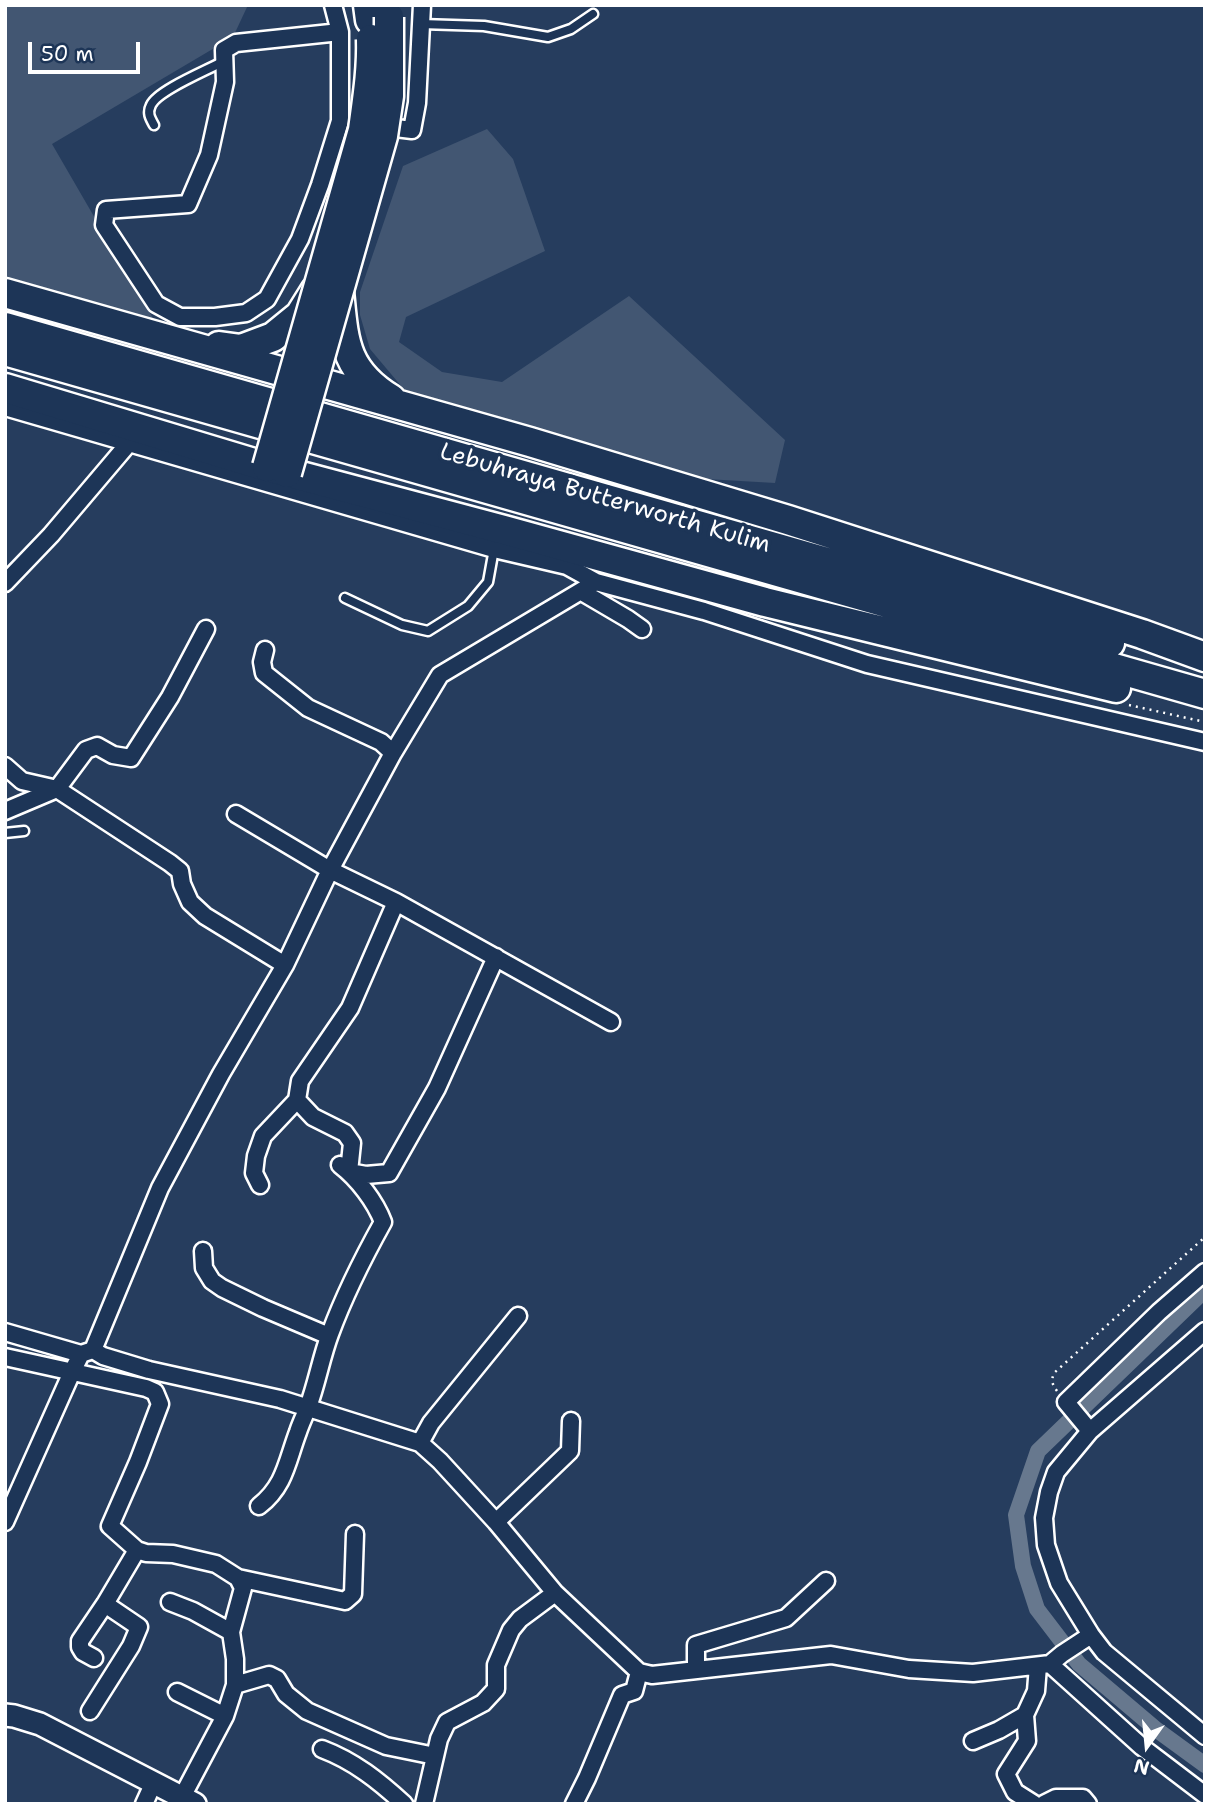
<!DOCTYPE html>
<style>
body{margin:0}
#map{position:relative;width:1210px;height:1809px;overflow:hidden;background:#263d5e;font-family:"Shantell Sans",sans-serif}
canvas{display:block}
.frame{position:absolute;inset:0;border:7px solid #fff;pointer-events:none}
.north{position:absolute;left:1112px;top:1711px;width:70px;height:70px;-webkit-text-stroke:5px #1d3557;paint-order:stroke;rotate:195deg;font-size:19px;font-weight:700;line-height:28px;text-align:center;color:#fff}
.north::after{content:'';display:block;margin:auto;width:24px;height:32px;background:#fff;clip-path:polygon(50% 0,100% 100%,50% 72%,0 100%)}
.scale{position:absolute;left:28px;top:42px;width:112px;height:32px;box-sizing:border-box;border:4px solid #fff;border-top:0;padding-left:9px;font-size:21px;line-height:24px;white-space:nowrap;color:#fff;-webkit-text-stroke:5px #1d3557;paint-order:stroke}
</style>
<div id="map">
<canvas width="1210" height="1809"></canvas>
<div class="frame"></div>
<div class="north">N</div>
<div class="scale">50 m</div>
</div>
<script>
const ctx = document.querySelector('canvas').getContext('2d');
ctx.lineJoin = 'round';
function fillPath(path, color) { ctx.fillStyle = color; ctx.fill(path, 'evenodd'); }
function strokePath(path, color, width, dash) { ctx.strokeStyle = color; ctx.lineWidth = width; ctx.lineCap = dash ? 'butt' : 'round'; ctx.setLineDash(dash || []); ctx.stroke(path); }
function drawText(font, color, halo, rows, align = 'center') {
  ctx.font = font + ' "Shantell Sans",sans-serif'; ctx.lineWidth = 7; ctx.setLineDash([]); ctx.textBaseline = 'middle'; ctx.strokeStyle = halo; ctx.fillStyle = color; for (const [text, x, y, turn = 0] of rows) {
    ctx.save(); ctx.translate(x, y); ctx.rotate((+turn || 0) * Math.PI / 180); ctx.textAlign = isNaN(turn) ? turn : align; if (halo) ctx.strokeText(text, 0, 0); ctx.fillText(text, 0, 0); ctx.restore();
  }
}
fillPath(new Path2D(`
 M5 5H248L233 37 52 144 154 320 5 281Z
 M487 129 513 159 545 251 406 317 399 342 442 372 502 382 629 296 785 440 775 483 706 479 407 393 370 349 360 315V292L403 166Z`), '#425672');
strokePath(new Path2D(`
 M1205 1290 1038 1451 1016 1515 1023 1566 1037 1609 1079 1664 1157 1730 1205 1765`), '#67788e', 16);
const lane = new Path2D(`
 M421 24 484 26 548 37 571 29 593 14
 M154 125C150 118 147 113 151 105 158 90 208 70 224 61
 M345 598 402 625 428 631 468 606 488 582 494 549
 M5 833 24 831`);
const street = new Path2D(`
 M333 5 340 32V121L320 185 300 239 267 299 246 313 215 317H180L156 304 104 225 106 210 188 204 209 155 225 82 224 50 236 43 340 32
 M379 126 412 130 417 103 422 5
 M5 407 494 549 567 566 596 582 704 611 867 664 1205 742
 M5 583 51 535 129 443
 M582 592 628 619 642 629
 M265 650 262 662 264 673 308 708 381 742 393 753
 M5 766 22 781 57 789 170 863 180 871 182 884 190 902 205 916 285 965
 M5 811 57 789 86 750 97 746 113 755 131 758 170 697 206 629
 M236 814 330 870 396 902 611 1022
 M297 1100 313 1117 345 1133 352 1143 349 1172 366 1175 389 1173 437 1088 496 957
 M260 1185 254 1173 256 1156 263 1136 297 1100 300 1081 350 1008 396 902
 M203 1251 204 1268 212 1281 222 1288 263 1308 329 1336
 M1205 1331 1090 1431 1056 1472 1049 1492 1044 1518 1046 1545 1059 1583 1091 1635 1104 1652 1205 1736
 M5 1332 81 1354
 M93 1350 160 1188 221 1074 285 965 330 870 393 753 440 675 596 582
 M5 1357 146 1388 155 1392 160 1404 138 1462 110 1526 137 1550 146 1553 173 1554 216 1564 238 1578 345 1601 353 1594 355 1534
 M1090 1431 1066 1402 1159 1312 1205 1272
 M420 1443 431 1423 518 1316
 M259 1506C285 1486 287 1461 298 1432 301 1423 305 1415 308 1407 317 1383 321 1358 330 1334 344 1296 363 1258 383 1222 375 1201 358 1179 340 1165
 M5 1522 72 1372 81 1354 93 1350 103 1356 149 1370 280 1399 420 1443 440 1461 496 1522 555 1593 639 1672 652 1675 831 1655 909 1669 973 1673 1050 1664 1062 1654 1091 1635
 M496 1522 570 1451 571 1421
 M170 1602 193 1611 231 1632
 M94 1658 83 1652 80 1647V1641L105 1604 137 1550
 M1050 1664 1142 1747 1205 1795
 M696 1670V1645L786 1618 826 1581
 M235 1685 269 1675 277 1679 286 1694 307 1711 386 1746 435 1756
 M177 1692 225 1716
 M90 1711 131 1646 139 1627 105 1604
 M973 1741 999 1730 1025 1715
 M322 1749C354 1761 379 1781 404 1804
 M182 1797 225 1716 235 1685V1659L231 1632 243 1588 238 1578
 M144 1804 154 1782
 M424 1804 439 1739 447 1722 483 1703 496 1689V1665L511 1630 520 1619 555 1593
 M574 1804 587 1778 622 1695 634 1691 639 1672
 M1034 1804 1015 1792 1006 1774 1027 1741 1025 1715 1036 1691 1038 1666
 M1044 1804 1056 1798H1083L1088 1804`);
const secondary = new Path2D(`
 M5 1715 14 1716 40 1724 195 1804`);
const highway = new Path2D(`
 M368 5 370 20
 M339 291C344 341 344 370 391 399
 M5 293 530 442 788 520 1142 634 1205 657
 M5 327 1110 643
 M219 346 241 349 273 337 300 315 315 291
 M5 351 1205 694
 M5 388 267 467 504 530 765 602 1116 688`);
strokePath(lane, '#fff', 13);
strokePath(street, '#fff', 21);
strokePath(secondary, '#fff', 26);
strokePath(highway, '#fff', 33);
strokePath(new Path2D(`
 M1129 705 1205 722
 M1057 1391C1052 1384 1051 1381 1054 1373L1205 1237`), '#fff', 2.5, [2, 5]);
strokePath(lane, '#1d3557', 8);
strokePath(street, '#1d3557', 16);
strokePath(secondary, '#1d3557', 21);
strokePath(highway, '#1d3557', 28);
const highwayBridge = new Path2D(`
 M267 467 363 130C367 100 372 70 371 39
 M287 473 383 136 389 96V17`);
strokePath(highwayBridge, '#fff', 33, []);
strokePath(highwayBridge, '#1d3557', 28);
drawText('24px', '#fff', '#1d3557', [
 ["Lebuhraya Butterworth Kulim",605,499,16]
]);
</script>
